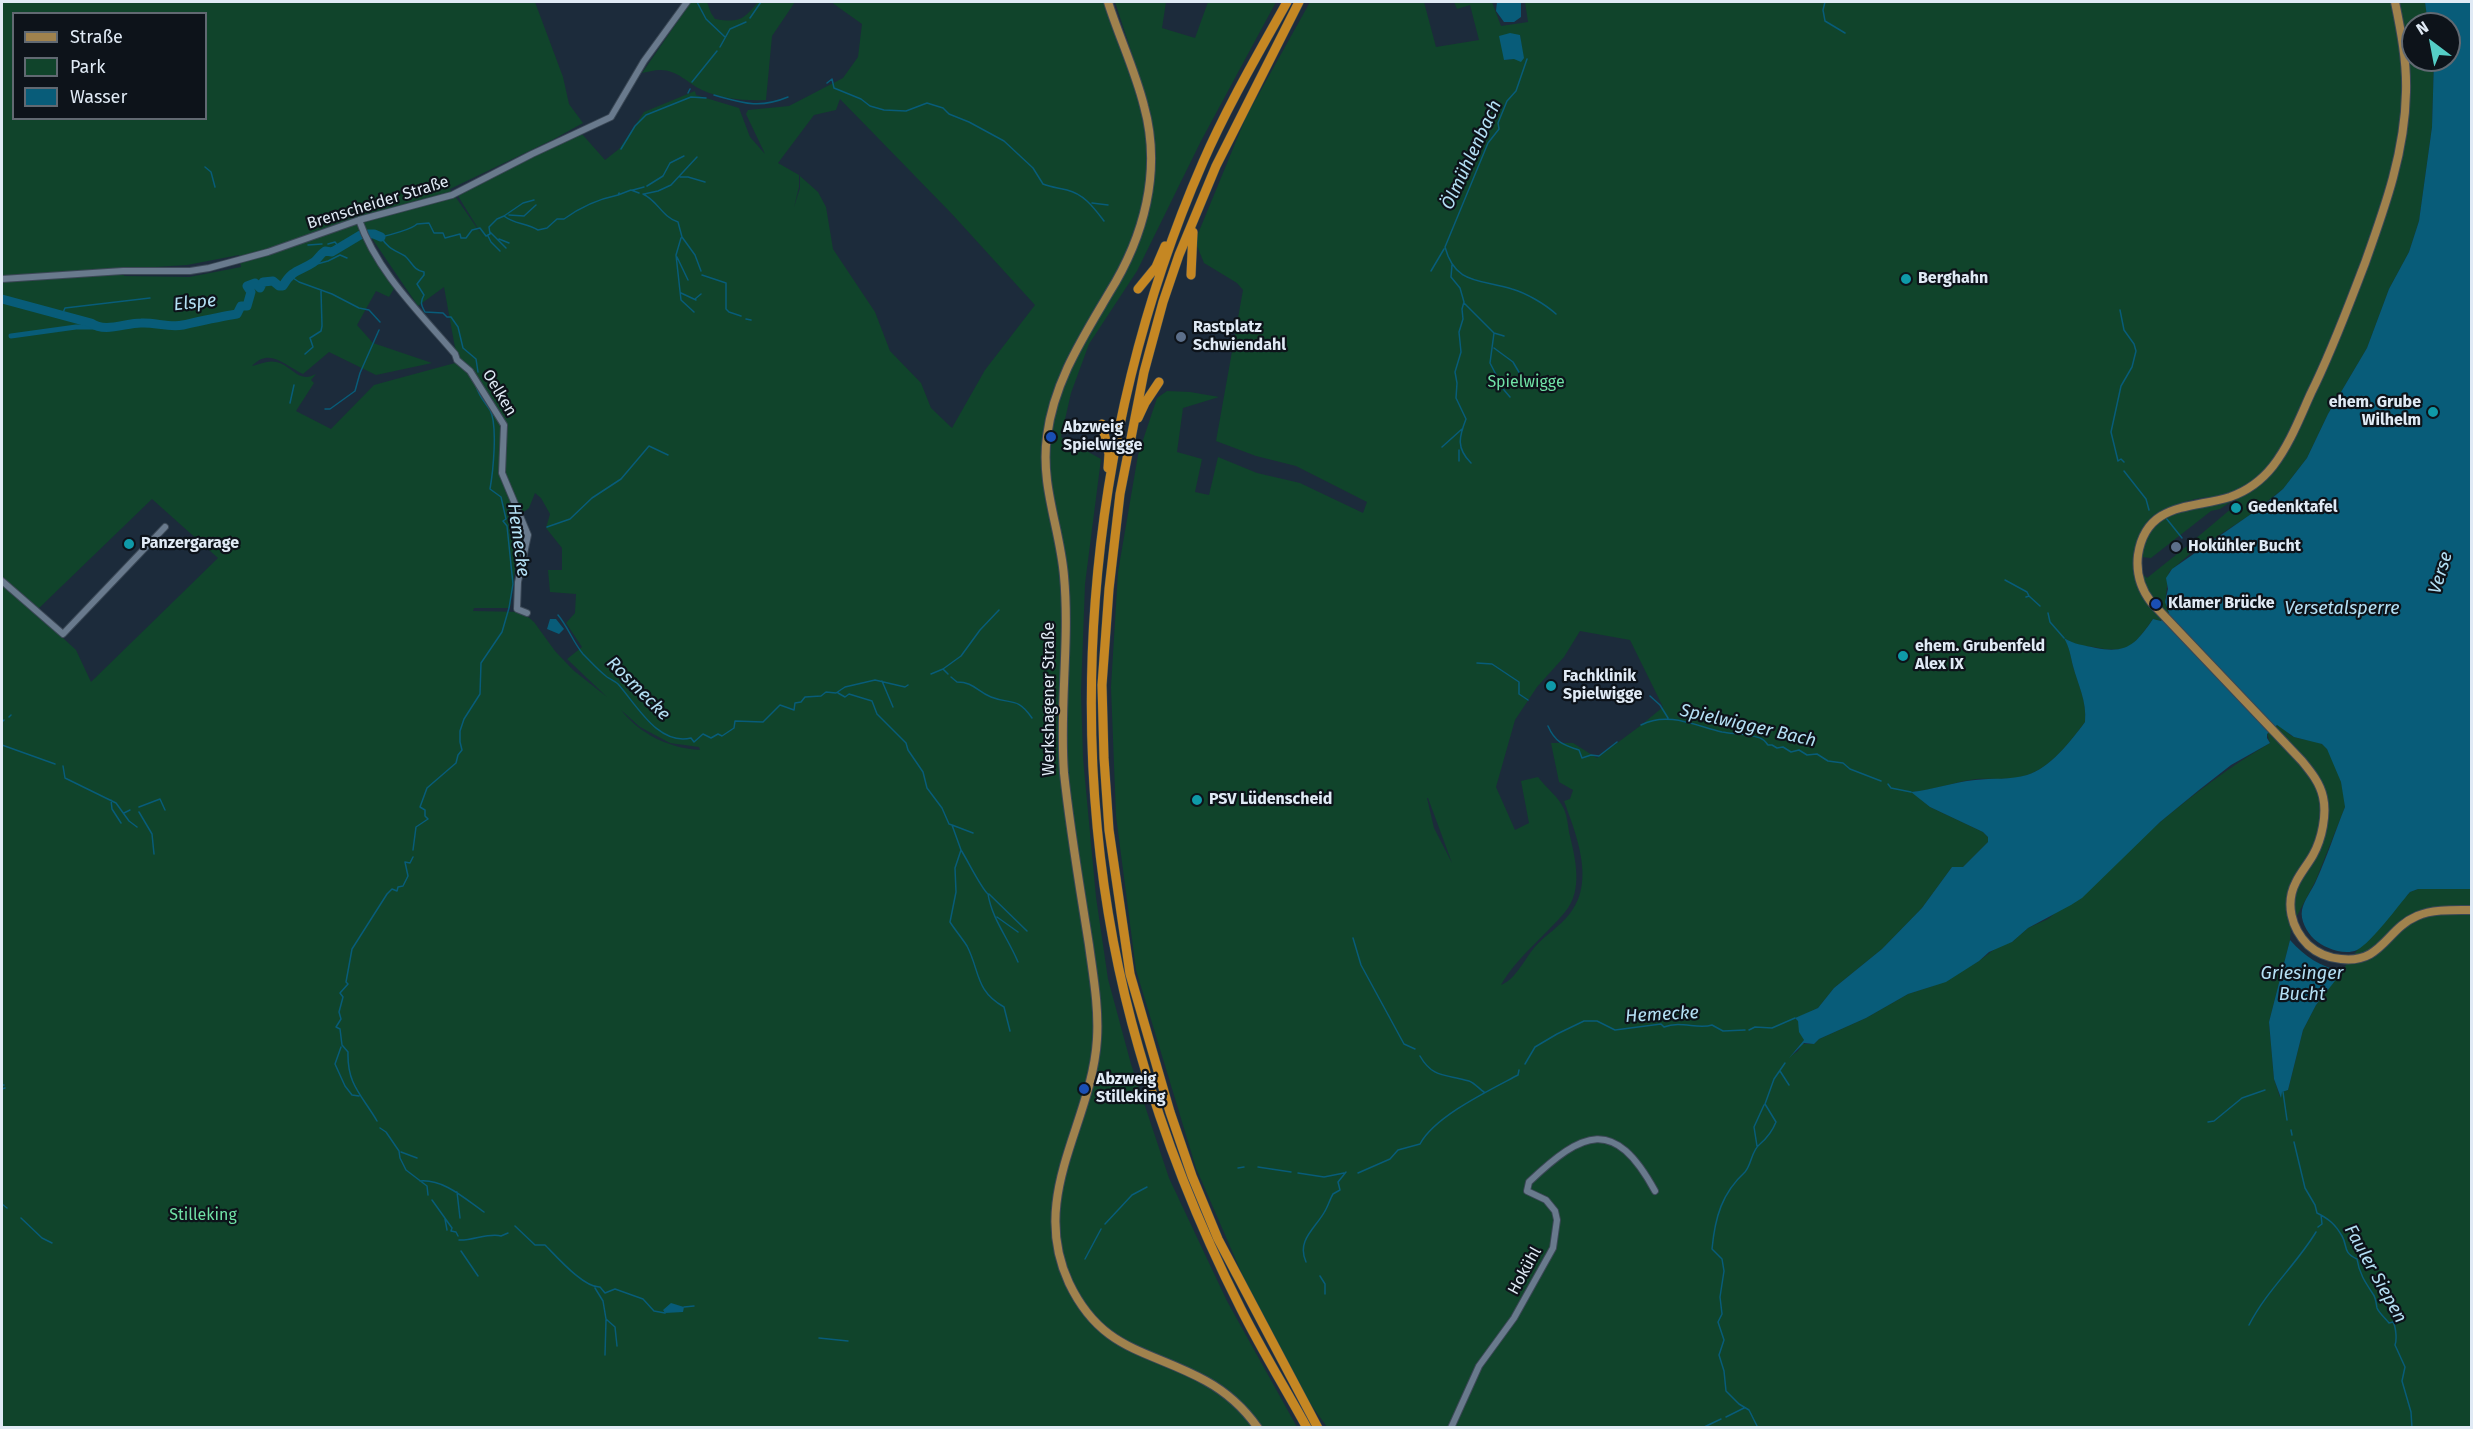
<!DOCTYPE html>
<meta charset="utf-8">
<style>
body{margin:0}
#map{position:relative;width:2473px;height:1429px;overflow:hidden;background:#1c2b3b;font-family:"Fira Sans",sans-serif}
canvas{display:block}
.frame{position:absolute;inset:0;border:3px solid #e0eaf5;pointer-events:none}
.legend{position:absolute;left:12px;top:12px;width:195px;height:108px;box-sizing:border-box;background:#0d131a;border:2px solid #616972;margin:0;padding:8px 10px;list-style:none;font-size:18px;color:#e0eaf5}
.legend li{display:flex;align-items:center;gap:12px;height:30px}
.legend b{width:30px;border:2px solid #616972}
.north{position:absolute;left:2401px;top:12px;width:60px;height:60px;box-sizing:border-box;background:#0d131a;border:2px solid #616972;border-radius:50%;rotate:328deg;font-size:16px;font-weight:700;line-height:24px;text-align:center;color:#e0eaf5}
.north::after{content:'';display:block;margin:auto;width:21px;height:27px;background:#55cec6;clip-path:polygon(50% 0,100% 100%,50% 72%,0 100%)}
</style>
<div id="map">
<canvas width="2473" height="1429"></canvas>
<div class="frame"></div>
<ul class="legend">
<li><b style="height:8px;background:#a0824d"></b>Straße</li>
<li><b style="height:16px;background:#10442b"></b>Park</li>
<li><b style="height:16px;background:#085c79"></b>Wasser</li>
</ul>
<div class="north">N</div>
</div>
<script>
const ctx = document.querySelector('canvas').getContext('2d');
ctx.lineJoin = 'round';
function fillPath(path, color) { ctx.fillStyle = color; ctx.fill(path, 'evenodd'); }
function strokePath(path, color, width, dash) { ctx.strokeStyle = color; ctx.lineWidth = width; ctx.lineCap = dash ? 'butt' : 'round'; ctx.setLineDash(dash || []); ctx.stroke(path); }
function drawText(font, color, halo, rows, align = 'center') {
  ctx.font = font + ' "Fira Sans",sans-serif'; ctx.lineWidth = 4.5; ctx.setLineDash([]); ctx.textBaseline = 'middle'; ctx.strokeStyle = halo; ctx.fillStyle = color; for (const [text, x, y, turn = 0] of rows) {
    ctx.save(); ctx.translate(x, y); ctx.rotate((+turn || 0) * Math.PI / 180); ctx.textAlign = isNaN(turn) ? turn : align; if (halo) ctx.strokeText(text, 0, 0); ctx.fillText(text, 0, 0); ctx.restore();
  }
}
fillPath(new Path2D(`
 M2 2H535L563 77 569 104 583 123 554 139 450 189 484 238 458 196 511 167 582 134 605 160 619 149 644 112 695 91 696 95 739 108 750 137 765 154 746 114 748 110 789 106 843 78 858 57 862 24 831 2H1110L1131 62 1134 60 1115 2H1166L1162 28 1195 38 1208 2H1276L1201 141 1137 271 1089 344 1071 393 1061 437 1101 459 1085 584 1081 692 1083 758 1096 897 1108 979 1131 1064 1169 1178 1227 1301 1297 1427 2 1428ZM14 14H206V118H14ZM840 99 952 214 1035 305 985 370 952 428 931 408 921 383 890 351 875 312 833 249 826 207 818 192 800 176V188L794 207 799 187V175L778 163 814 115 836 110ZM371 237 418 306 444 287 456 353 471 370 506 424 503 473 521 514 529 508 535 493 541 498 550 514 546 528 562 548V570H548L550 592 576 594 575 613 566 623 582 647 567 659 607 697 573 670 555 651 534 622 522 612 473 611 474 608H510L515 569H518L526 532 500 474 501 422 464 366 455 363 374 385 331 429 296 411 314 383 311 380 316 374C298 384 292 365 276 362 268 360 260 364 252 366 270 347 285 366 303 374L329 352 376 375 432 363 373 343 357 325 376 291 389 297 396 285 365 241ZM239 255 241 267 189 277 124 276 125 269 187 265ZM152 499 218 558 91 682 76 650 35 612ZM621 710 640 727 670 743 699 747 700 750C669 748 641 735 621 710Z
 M691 2H707L711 13 715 19C740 23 743 20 758 2H795L772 36 766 100C745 101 722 99 702 90 687 83 678 70 660 70 654 70 648 72 642 73Z
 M1310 2H1424L1436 47 1479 40 1470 5 1457 9 1454 2H1492L1501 26 1528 22 1525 2H2425L2428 24H2413V60H2434L2432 127 2419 221 2409 252 2389 289 2367 348 2328 414 2307 458 2283 489 2247 517 2193 552 2188 545 2238 503 2235 499 2220 509 2211 511 2151 558 2141 557C2154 512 2168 514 2210 503L2208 497C2168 502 2134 521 2134 566L2147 578 2187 546 2191 553 2169 572 2165 602 2169 613 2161 621 2153 619C2133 647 2128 654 2093 647 2083 646 2075 645 2066 639 2070 649 2071 657 2073 666 2079 686 2087 702 2085 722 2071 741 2050 768 2027 775 2011 781 1992 778 1976 779 1954 782 1934 790 1912 792L1930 807 1983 832 1988 837V842L1963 867H1952L1922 908 1882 949 1834 988 1818 1008 1795 1019 1798 1020 1804 1040 1791 1056 1798 1051 1802 1044H1814L1819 1039 1866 1018 1908 994 1933 986 1979 961 2000 945 2012 942 2028 928 2048 919C2120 858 2188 791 2270 743L2267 733 2277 725C2284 727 2287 733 2292 736 2300 740 2311 739 2320 743 2335 750 2345 791 2345 807L2316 880 2291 927 2290 940 2269 1022 2274 1079 2280 1097 2281 1092 2288 1090 2303 1030 2316 1005 2358 949 2410 892 2418 889H2471V1427H1327L1307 1399 1252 1297 1196 1168 1136 970 1116 816 1111 687 1118 572 1138 455 1157 398 1167 391 1190 392 1219 397 1183 408 1177 452 1202 459 1195 492 1209 495 1218 457 1257 473 1300 483 1363 513 1367 502 1296 466 1256 456 1216 441 1243 290 1237 283 1204 263 1195 241 1246 117ZM1520 35 1523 58 1504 60ZM1580 631 1630 640 1663 707 1640 726 1597 758 1573 743H1551L1559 782 1573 790 1570 799 1564 801C1576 834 1595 880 1571 912 1561 926 1545 935 1534 948 1524 960 1516 979 1501 985 1517 957 1544 937 1565 912 1584 890 1575 857 1569 832 1568 825 1567 816 1564 809 1559 797 1546 788 1538 777L1521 781 1529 823 1515 830 1496 787 1515 720 1537 687 1564 657ZM1427 798H1428L1452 863 1434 828Z`), '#10442b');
fillPath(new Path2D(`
 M1497 2H1521V17L1514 22H1504L1496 11Z
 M2425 2H2471V889H2418L2410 892C2398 906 2372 942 2357 950 2344 956 2324 948 2314 939 2307 932 2300 920 2302 910 2304 900 2312 890 2316 881 2327 857 2335 832 2345 807L2341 782 2327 749 2322 744 2294 737 2277 725 2267 734V738L2270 743 2231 765 2199 790 2160 822 2082 898 2071 905 2028 928 2012 942 1989 952 1979 961 1946 982 1908 994 1866 1018 1819 1039 1814 1044 1804 1043 1789 1058 1804 1040 1799 1032 1798 1021 1795 1018 1818 1008 1834 988 1882 949 1922 908 1952 867H1963L1988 842V837L1983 832 1930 807 1911 792C1933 790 1953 782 1975 780 1992 778 2011 780 2027 775 2050 768 2071 741 2085 722 2087 701 2078 685 2073 666 2070 654 2070 649 2064 638 2075 645 2084 645 2096 648 2127 654 2136 644 2153 619L2161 621 2169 613 2165 602 2168 589 2166 578 2172 569 2264 505 2283 489 2307 458 2328 414 2367 348 2389 289 2409 252 2419 221 2432 127 2434 60H2449V24H2428Z
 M1510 33 1520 35 1524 58 1521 62 1514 59 1504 60 1499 36Z
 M550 619H556L564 629 559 634 547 629Z
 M2290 940C2305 957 2320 966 2342 972L2316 1005 2303 1030 2288 1090 2282 1092 2281 1098 2274 1079 2269 1022Z
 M671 1303 684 1307 683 1312 665 1313 663 1310Z`), '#085c79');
strokePath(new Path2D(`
 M697 2 706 19 725 37
 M1825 2 1823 10 1825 21 1845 33
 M750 18 761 2
 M720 47 730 29 746 22
 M1527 59 1516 91 1507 101 1498 123 1499 129 1488 143 1445 247C1455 285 1480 279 1512 289 1526 293 1545 304 1556 314
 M692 82 717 51
 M827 83 832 79 834 88 861 99 870 106 884 110 906 111 927 103 943 108 949 114 969 122 1004 141 1033 168 1043 184C1050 187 1059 188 1067 190 1084 194 1094 208 1104 221
 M688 93 690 89
 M714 95C743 103 759 109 788 97
 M621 149 635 126 646 115 691 97 706 98
 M205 167 211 172 215 187
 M680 177H688L705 182
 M647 186 663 176 670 163 684 156
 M633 190 644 187
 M643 194C658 201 662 217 678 222L682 237 695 255 701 271
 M644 194 658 191 671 185 697 157
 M618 195 631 190 639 193
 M1092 203 1108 205
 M509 215 524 216 536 205
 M504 216 523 203 534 200
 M490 232 506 248
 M488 236 491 242 500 251
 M681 238 676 255 681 300 694 312
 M499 239 509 243
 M328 244 335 242 338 246
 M308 245 322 244
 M677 257 688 280
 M1452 265 1451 277 1460 288 1464 302 1462 309 1463 319 1459 332 1461 352 1455 372 1457 383 1456 398 1466 419C1459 437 1456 448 1471 463
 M306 267 328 261 340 255 347 258
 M1431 271 1444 249
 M702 275 726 283V309L729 312 741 316
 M290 276 299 282 332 294 359 308 369 310 380 322
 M681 293 696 300
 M695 299 701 294
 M1464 303 1494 333 1490 363 1504 390 1510 397
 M2120 310 2124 330 2134 344 2136 351 2132 367 2121 386 2111 432 2118 461 2121 459 2124 462
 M62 315 65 308 150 298
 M746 319 751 320
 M1494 333 1504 336
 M1494 348 1513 362 1523 379
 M305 354 313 347 310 338 321 331 322 326 321 291
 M478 372 476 359 463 348 458 327 451 317H447L443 313 425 312C421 305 420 302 424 295L417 284 424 275V272C413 270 412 262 405 256 395 250 388 249 381 237 390 235 412 229 417 224L429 223 434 233H443L445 238 460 234 461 238H466L472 230 480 228 486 236 490 234 489 227 497 219 504 216C514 224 526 223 538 230L547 228 557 219H564C579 208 599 199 618 195L619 193
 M290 403 294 385
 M325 409H330L355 391 360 373 379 330
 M1442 447 1462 429
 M1459 461V450
 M2124 471 2146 499 2149 510
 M2166 518 2182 538
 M547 527 570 519 592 498 621 479 649 446 668 455
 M2005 580 2027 592 2029 596
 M2026 597 2029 596 2040 606
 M2048 613 2050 622 2064 638
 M558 615C568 627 573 642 583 654 591 662 598 670 607 677 610 679 615 681 618 684 636 704 658 746 691 738L694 742 703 734 711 738 718 734 722 736 734 728 735 721 763 722 780 705 794 710 795 703 801 702 805 697 821 696 826 692 836 693 845 687 875 680 905 687 908 685
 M1477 663 1492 664 1519 682V694L1528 700
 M943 669 961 656 980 630 999 610
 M931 674 943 669 948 674
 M951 677 957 682C974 682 976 691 991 697 1011 705 1017 696 1032 718
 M882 681 893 707
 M838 693 845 697 849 694 872 701 877 714 906 743 908 750 923 772 927 788 942 808 949 824 952 825 961 850 955 868 956 892 950 922C955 930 962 938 967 946 980 971 975 991 1004 1007L1010 1031
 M1650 696 1660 705 1668 718
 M9 717 11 715
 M2 722 4 720
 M1641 725C1668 711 1696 726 1722 732 1732 734 1753 734 1762 739 1765 740 1766 743 1768 745H1772L1777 748 1783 747 1791 752 1799 750 1807 755 1817 754 1828 761 1843 763 1850 769 1881 781
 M1548 726C1555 742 1563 745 1579 750L1582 758 1591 755 1599 756 1617 742
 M2 745 55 764
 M63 766 65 778 116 803 129 821 137 827
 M1888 784 1891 788 1911 792
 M111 800 112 809 121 823
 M139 807 160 799 165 810
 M139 812 152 834 154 854
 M124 813 130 810
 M952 825 973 833
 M413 850 416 827 428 819 425 816V810L420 807 427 788 456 763 458 755 462 750 460 742V731L464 719 480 694 481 663 502 632 509 608 513 584 507 526 503 521 506 519 501 497 490 489C493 472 498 425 490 410 484 401 479 396 476 386
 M961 850C968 861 981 888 988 894 992 919 1008 938 1018 962
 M989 894 1027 931
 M997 917 1018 932
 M1353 938 1361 965 1404 1044 1415 1049
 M1749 1030 1755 1027 1772 1028 1795 1018
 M341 1047 335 1064 345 1086 352 1095 359 1096
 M1420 1056C1433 1079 1447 1074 1469 1081 1475 1083 1479 1089 1484 1092
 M1525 1064 1535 1047 1557 1034 1584 1021H1597L1615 1030 1661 1024 1664 1027C1681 1020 1698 1030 1712 1025L1723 1031 1745 1030
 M1780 1071 1789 1085
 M2 1085H4
 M2 1089 5 1088
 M2283 1092 2287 1120
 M377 1121C362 1095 347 1085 348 1052L342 1045 340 1029 336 1027 341 1019 339 1012 343 997 340 993 348 984 346 982 352 949 387 894 392 889 397 891 398 887 403 886 408 876 405 862 410 863 413 857
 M2208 1122 2214 1121 2242 1098 2265 1090
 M380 1128 386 1132 399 1151 400 1158 406 1170 427 1186 428 1195
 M2291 1130 2292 1135
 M2294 1142 2305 1188 2315 1205 2317 1213C2329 1219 2335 1224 2342 1236 2348 1246 2342 1252 2357 1259 2359 1273 2365 1282 2373 1294 2376 1298 2376 1303 2377 1308 2379 1313 2386 1319 2389 1323L2393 1322C2396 1327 2397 1340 2395 1345L2405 1367 2402 1381 2411 1412 2412 1428
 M1757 1146 1754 1127 1764 1105
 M401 1152 417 1158
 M1258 1167 1291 1172
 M1238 1168 1244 1167
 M1298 1173 1324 1177 1344 1173
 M1358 1173 1390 1159 1398 1150 1420 1144C1435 1116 1490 1090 1518 1075L1519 1070
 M420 1181C444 1179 465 1199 484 1212
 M457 1192 460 1218
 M432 1200 452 1228 451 1231 456 1232 458 1236
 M2 1204 7 1208
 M21 1218 42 1238 52 1243
 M445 1219 447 1230
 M1105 1224 1132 1195 1147 1187
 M515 1226 535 1245H545C557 1257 584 1288 600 1287L605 1293 615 1289 643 1299 654 1311 665 1313
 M2318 1227 2322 1224 2321 1215
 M459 1240C472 1241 490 1232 501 1236L508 1233
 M461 1251 478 1276
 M1085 1259 1101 1229
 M1306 1262C1296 1240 1316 1228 1325 1211 1328 1206 1330 1199 1333 1194L1340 1190 1338 1182 1346 1172
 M1320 1276 1325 1284V1294
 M595 1288 603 1301 606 1319 615 1327 617 1346
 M684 1307 694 1306
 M2249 1325C2267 1290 2296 1265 2316 1232
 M819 1338 848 1341
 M605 1355 606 1320
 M1726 1417 1744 1408
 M1702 1428 1721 1419
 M1758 1428 1749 1410 1739 1404 1726 1391 1724 1371 1719 1355 1724 1340 1718 1322 1722 1314 1720 1297 1724 1271 1722 1259 1712 1249C1715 1217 1722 1193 1745 1172 1752 1164 1751 1151 1760 1144 1767 1138 1772 1132 1776 1122L1765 1104 1774 1079 1785 1063`), '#085c79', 1.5);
strokePath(new Path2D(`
 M11 336 76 327H97`), '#085c79', 5);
strokePath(new Path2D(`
 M2 299 91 323C105 333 125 323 141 323 154 322 170 328 183 325 201 321 218 317 237 314L241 306H247L251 292 247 286 255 283 260 288 263 282 273 281 279 286H283C292 269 301 271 314 262 318 259 320 254 325 251L332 252 362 234H374L381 237`), '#085c79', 9);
const minor = new Path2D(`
 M359 220C377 272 420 313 455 354L457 360 470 371 504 425 502 473 528 535 518 582 517 609 527 613
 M2 279 123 271H190L209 268 268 252 359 220 452 195 532 154 611 117 644 61 687 2
 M2 581 63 634 165 527
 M1451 1428 1479 1366 1514 1318 1553 1248 1557 1220 1555 1211 1546 1200 1527 1191 1529 1182C1583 1131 1614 1116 1655 1191`);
const major = new Path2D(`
 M1108 2C1119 37 1135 70 1144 106 1162 171 1144 237 1109 293 1082 339 1054 382 1047 436 1040 485 1060 528 1064 576 1070 641 1059 708 1064 773 1070 830 1080 888 1089 945 1093 975 1099 1007 1097 1039 1092 1124 1028 1195 1069 1283 1102 1352 1148 1349 1206 1381 1226 1392 1244 1408 1258 1428
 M2395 2C2401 31 2407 62 2406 92 2405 152 2385 207 2365 263 2348 307 2332 351 2311 393 2300 417 2290 444 2273 466 2262 480 2247 491 2230 497 2191 509 2146 502 2138 555 2136 572 2141 589 2151 602L2302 761C2311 772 2320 783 2323 797 2327 814 2322 839 2313 855 2308 864 2301 872 2296 882 2285 903 2291 928 2308 945 2318 954 2328 958 2341 959 2382 964 2386 929 2417 916 2433 909 2454 910 2472 910`);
const highway = new Path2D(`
 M1287 2C1258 54 1227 107 1203 162 1084 434 1056 763 1139 1049 1164 1138 1199 1226 1241 1309 1261 1349 1285 1388 1307 1428
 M1299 2 1216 166 1179 255 1163 302 1144 372 1120 494 1109 589 1102 685 1104 758 1109 830 1130 974 1170 1112 1192 1176 1218 1239 1318 1428
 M1191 275 1193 232
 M1138 289 1156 267 1165 246
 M1138 418 1145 403 1159 382
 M1102 424 1109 454 1108 468`);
strokePath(minor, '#3a4755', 8);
strokePath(major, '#3a4755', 10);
strokePath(highway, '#3a4755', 10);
strokePath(minor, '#697a8d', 6);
strokePath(major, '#a0824d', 8);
strokePath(highway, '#c58723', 9);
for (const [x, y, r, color] of [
 [1906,279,6,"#0f9aa8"],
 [1181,337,6,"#5c6f8a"],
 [2433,412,6,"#0f9aa8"],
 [1051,437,6,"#1a4fb4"],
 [2236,508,6,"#0f9aa8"],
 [129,544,6,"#0f9aa8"],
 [2176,547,6,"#5c6f8a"],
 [2156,604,6,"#1a4fb4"],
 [1903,656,6,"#0f9aa8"],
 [1551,686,6,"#0f9aa8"],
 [1197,800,6,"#0f9aa8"],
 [1084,1089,6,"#1a4fb4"]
]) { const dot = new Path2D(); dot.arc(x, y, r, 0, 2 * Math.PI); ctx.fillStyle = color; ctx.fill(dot); strokePath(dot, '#0d131a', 2); }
drawText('16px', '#e0eaf5', '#0d131a', [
 ["Brenscheider Straße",378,203,-17],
 ["Oelken",499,393,59],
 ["Werkshagener Straße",1050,699,-90],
 ["Hokühl",1525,1271,-61]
]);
drawText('bold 16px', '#e0eaf5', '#0d131a', [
 ["Berghahn",1918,279],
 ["Rastplatz",1193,328],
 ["Schwiendahl",1193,346],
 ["ehem. Grube",2421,403,"right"],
 ["Wilhelm",2421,421,"right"],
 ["Abzweig",1063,428],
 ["Spielwigge",1063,446],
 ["Gedenktafel",2248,508],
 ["Panzergarage",141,544],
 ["Hokühler Bucht",2188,547],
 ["Klamer Brücke",2168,604],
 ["ehem. Grubenfeld",1915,647],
 ["Alex IX",1915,665],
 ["Fachklinik",1563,677],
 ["Spielwigge",1563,695],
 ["PSV Lüdenscheid",1209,800],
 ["Abzweig",1096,1080],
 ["Stilleking",1096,1098]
], 'left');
drawText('16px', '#70e2a6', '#0d131a', [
 ["Spielwigge",1526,383],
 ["Stilleking",203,1216]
]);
drawText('italic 18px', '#b4e0f5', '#0d131a', [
 ["Ölmühlenbach",1472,155,-65],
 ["Elspe",195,303,-6],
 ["Hemecke",518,540,82],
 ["Verse",2441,573,-73],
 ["Versetalsperre",2342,609],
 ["Rosmecke",638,689,45],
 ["Spielwigger Bach",1748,726,13],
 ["Griesinger",2302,974],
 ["Bucht",2302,995],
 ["Hemecke",1662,1015,-3],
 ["Fauler Siepen",2375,1274,61]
]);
</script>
